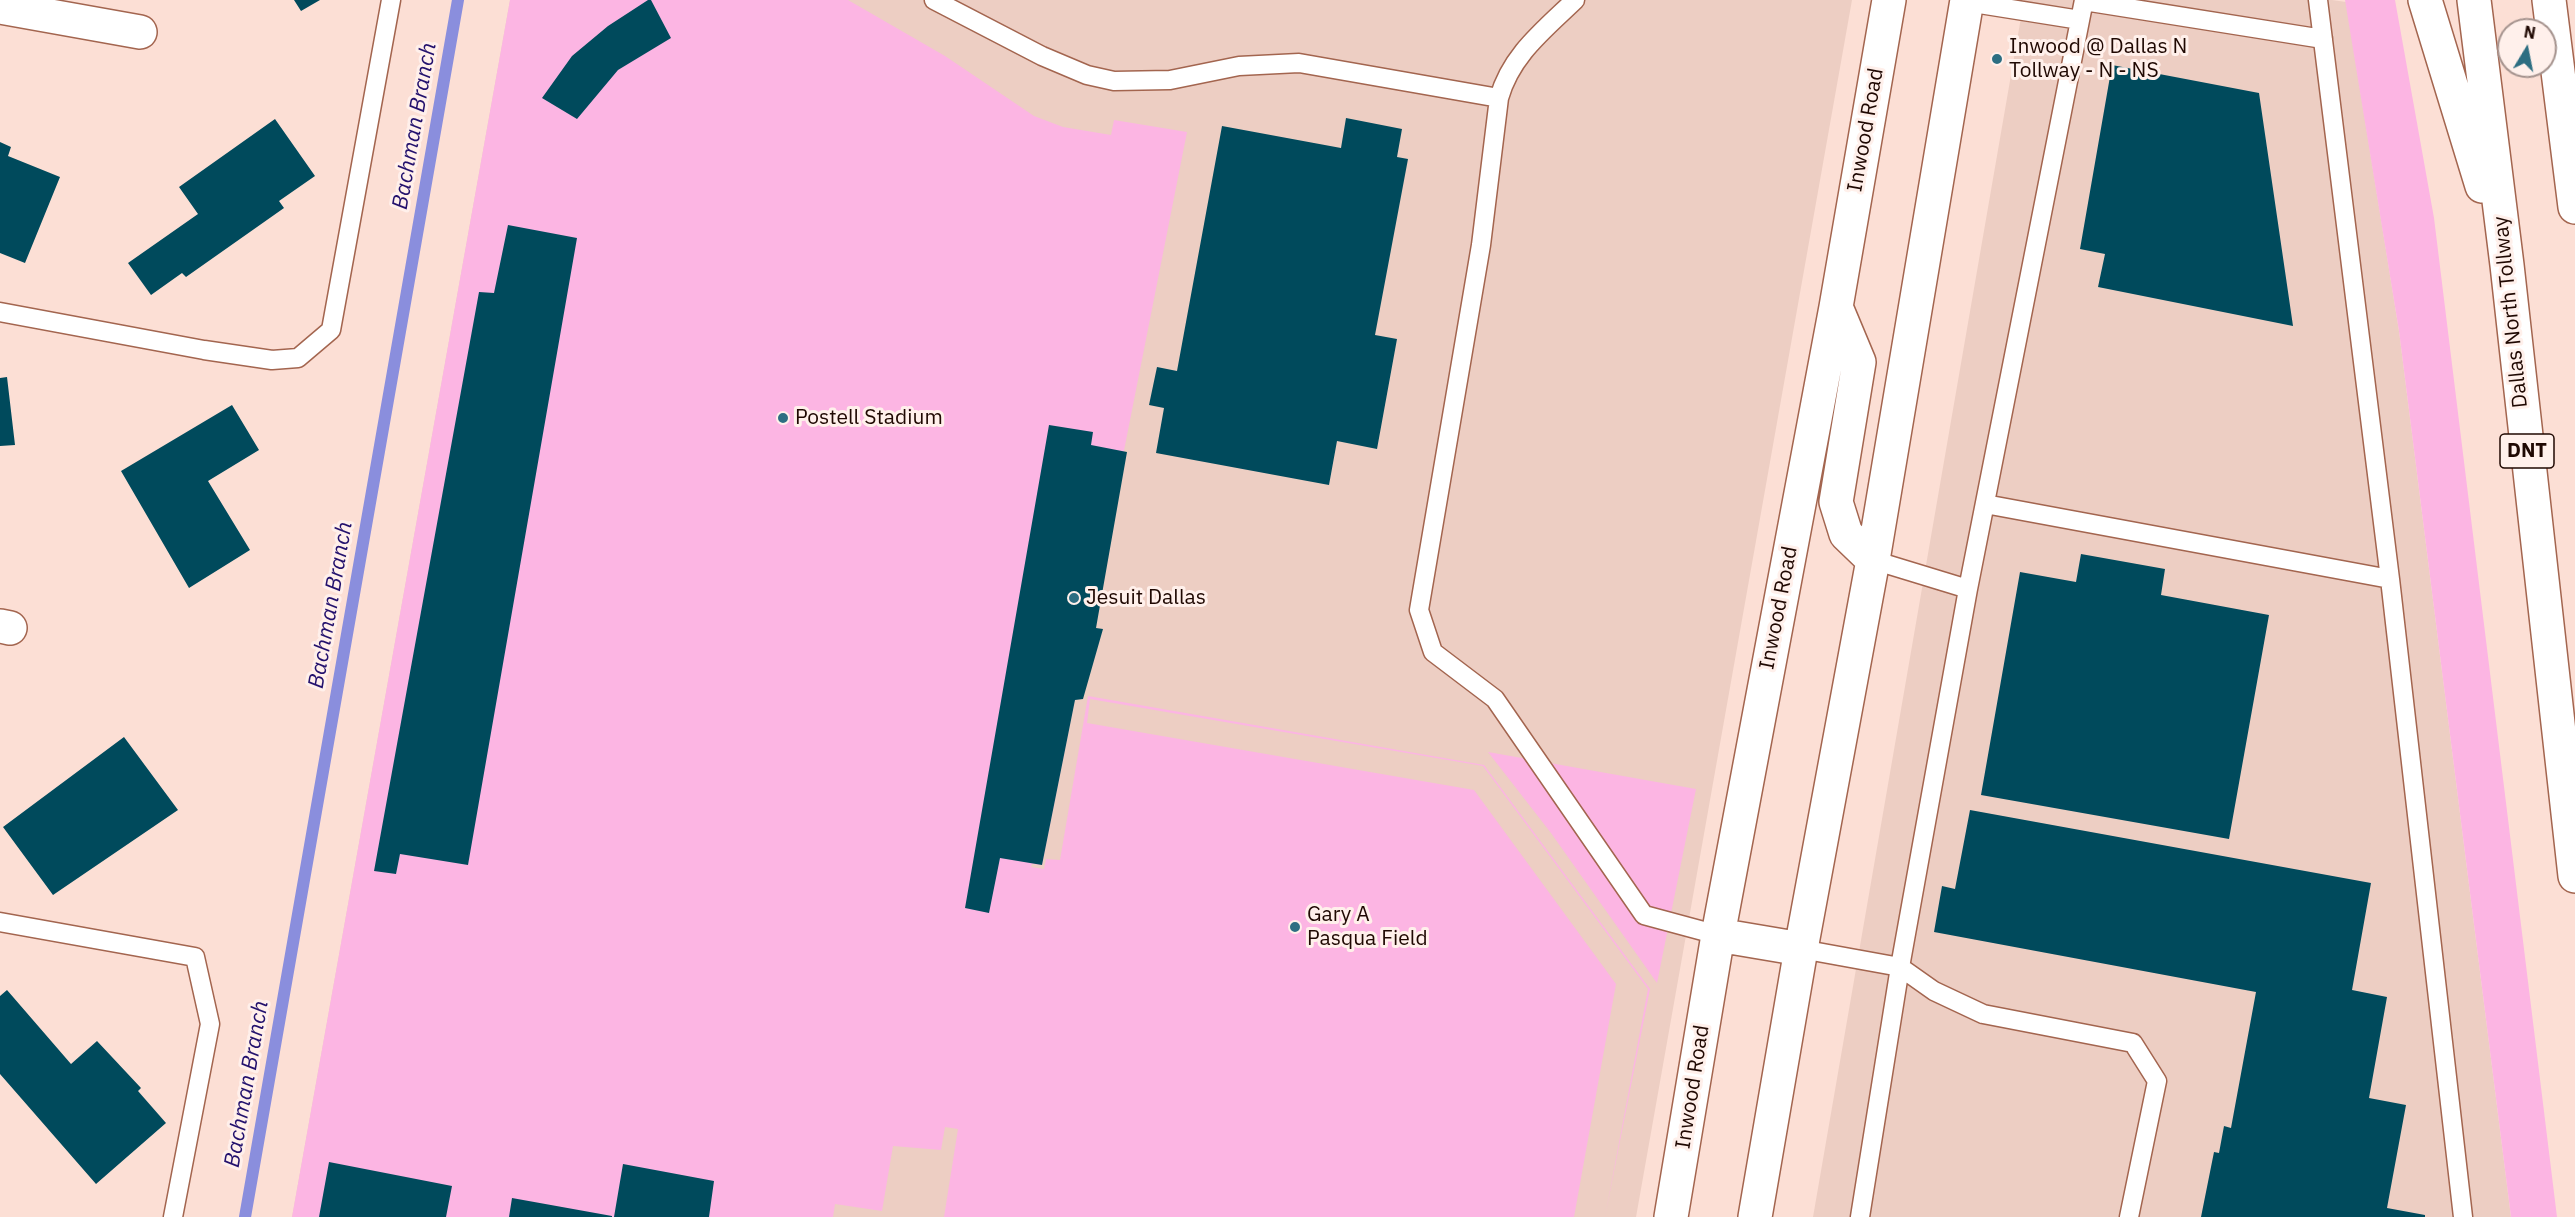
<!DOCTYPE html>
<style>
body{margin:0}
#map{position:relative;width:2575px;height:1217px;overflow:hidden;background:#fcdfd5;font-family:"IBM Plex Sans",sans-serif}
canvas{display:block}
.north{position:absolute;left:2497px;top:18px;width:60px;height:60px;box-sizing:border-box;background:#fff0eb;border:2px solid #a5938e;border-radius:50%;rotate:10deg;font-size:16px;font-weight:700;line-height:24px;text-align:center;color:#1f0802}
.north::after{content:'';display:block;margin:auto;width:21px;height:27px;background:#2d6e82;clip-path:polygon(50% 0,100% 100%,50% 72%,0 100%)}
</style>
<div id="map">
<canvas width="2575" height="1217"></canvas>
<div class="north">N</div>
</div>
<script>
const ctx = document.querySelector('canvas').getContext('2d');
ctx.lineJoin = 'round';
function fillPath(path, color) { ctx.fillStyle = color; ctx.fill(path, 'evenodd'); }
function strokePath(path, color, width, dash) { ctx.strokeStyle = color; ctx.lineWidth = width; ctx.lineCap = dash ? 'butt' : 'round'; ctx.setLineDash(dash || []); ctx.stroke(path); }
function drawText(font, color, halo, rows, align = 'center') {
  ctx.font = font + ' "IBM Plex Sans",sans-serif'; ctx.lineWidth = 6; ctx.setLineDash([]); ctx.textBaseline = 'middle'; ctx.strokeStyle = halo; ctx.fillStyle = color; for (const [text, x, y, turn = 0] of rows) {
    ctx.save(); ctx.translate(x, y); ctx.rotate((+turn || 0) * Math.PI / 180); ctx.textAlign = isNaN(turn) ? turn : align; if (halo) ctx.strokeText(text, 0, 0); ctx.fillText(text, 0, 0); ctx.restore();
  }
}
fillPath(new Path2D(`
 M510 0H1852L1636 1217H292Z
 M2024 0H2332L2346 2 2399 331 2511 1217H1813Z`), '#edcec3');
fillPath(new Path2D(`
 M510 0H848L945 56 1034 116 1063 127 1111 135 1114 120 1187 132 1042 865 1032 864 1031 867 1044 869 1046 859 1060 860 1088 696 1484 765 1650 989 1605 1217 1648 989 1483 766 1090 699 1087 723 1474 790 1616 984 1574 1217H944L958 1129 945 1127 941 1150 893 1146 882 1211 835 1204 833 1217H292Z
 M2345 0H2395L2434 218 2557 1217H2511L2399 331Z
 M1488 752 1696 789 1657 983 1551 833Z`), '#fcb5e3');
strokePath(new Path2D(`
 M245 1217 458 0`), '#8a8edd', 12);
fillPath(new Path2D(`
 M294 0H320L301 11Z
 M648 0H651L671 38 618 70 577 119 542 98 572 56 608 26Z
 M2112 65 2259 93 2293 326 2098 287 2105 254 2080 249Z
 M1346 118 1402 129 1397 157 1408 159 1375 335 1397 339 1377 449 1337 441 1329 485 1156 453 1164 408 1149 405 1157 367 1177 371 1222 126 1341 148Z
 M275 119 315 176 279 201 284 208 186 277 182 273 151 295 128 263 198 214 179 187Z
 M0 142 11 147 8 156 60 177 25 263 0 253Z
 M508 225 577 238 468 865 400 854 396 874 374 871 479 292 494 293Z
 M7 377 15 445 0 446V378Z
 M232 405 259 450 208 481 250 550 189 588 121 471Z
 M1049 425 1093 432 1091 445 1127 452 1096 628 1103 629 1083 699 1075 700 1042 865 1000 858 989 913 965 908Z
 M2081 554 2165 569 2161 595 2269 615 2229 839 1981 795 2020 572 2076 582Z
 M124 737 178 810 53 895 3 827Z
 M1970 810 2371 883 2352 990 2387 997 2369 1098 2406 1105 2387 1208 2425 1215V1217H2201L2214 1152 2219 1153 2224 1126 2231 1128 2256 992 1934 932 1942 886 1955 889Z
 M7 990 71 1064 97 1041 141 1088 138 1091 166 1123 96 1184 0 1074V996Z
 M329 1162 452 1186 446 1217H319Z
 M623 1164 714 1181 709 1217H614Z
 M512 1198 612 1216V1217H509Z`), '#004a5c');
const service = new Path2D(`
 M934 0 1042 56 1087 75 1114 81 1170 80 1239 66 1299 63 1499 98
 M1575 0C1544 30 1511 55 1499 98L1481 245 1419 610 1433 652 1495 699 1644 915 1718 935
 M2084 1 2323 39
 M1967 2 2080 20
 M0 312 204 350 272 360 298 358 331 330 391 0
 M1985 504 2390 579 2318 0
 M2390 579 2463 1217
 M1968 589 2084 0
 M0 922 195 957 210 1024 173 1217
 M1801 949 1900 967 1934 991 1983 1014 2133 1043 2157 1081 2129 1217
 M1860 1217 1900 967 1968 589 1873 560`);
const minor = new Path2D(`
 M0 7 140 32
 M0 626 10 628`);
const secondary = new Path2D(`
 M1836 307 1859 362 1836 502 1846 534 1873 560
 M1718 935 1801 949
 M1671 1217 1718 935 1836 307 1889 0
 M1755 1217 1801 949 1873 560 1967 0`);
const motorway = new Path2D(`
 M2425 0 2482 186
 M2474 0 2507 265 2575 876
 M2549 0 2575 207`);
strokePath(service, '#a3654f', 21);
strokePath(minor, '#a3654f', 36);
strokePath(secondary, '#a3654f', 36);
strokePath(motorway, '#a3654f', 36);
strokePath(service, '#fff', 18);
strokePath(minor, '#fff', 33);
strokePath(secondary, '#fff', 33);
strokePath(motorway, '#fff', 33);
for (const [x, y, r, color] of [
 [1997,59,6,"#2d6e82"],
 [783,418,6,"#2d6e82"],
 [1074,598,6,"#2d6e82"],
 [1295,927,6,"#2d6e82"]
]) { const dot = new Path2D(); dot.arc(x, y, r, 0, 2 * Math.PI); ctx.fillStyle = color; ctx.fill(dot); strokePath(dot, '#fff0eb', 2); }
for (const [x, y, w] of [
 [2527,451,54]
]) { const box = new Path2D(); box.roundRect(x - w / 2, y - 17, w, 34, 4.5); ctx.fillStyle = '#fff0eb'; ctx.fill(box); strokePath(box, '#1f0802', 1.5); }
drawText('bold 20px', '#1f0802', null, [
 ["DNT",2527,451]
]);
drawText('21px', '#1f0802', '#fff0eb', [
 ["Inwood @ Dallas N",2009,47],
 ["Tollway - N - NS",2009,71],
 ["Postell Stadium",795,418],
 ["Jesuit Dallas",1086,598],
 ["Gary A",1307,915],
 ["Pasqua Field",1307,939]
], 'left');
drawText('21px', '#1f0802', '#fff0eb', [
 ["Inwood Road",1866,130,-80],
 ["Dallas North Tollway",2511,312,-96],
 ["Inwood Road",1779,608,-79],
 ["Inwood Road",1693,1087,-81]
]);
drawText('italic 22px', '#23116d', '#fff0eb', [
 ["Bachman Branch",415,126,-80],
 ["Bachman Branch",331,605,-80],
 ["Bachman Branch",247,1084,-80]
]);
</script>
